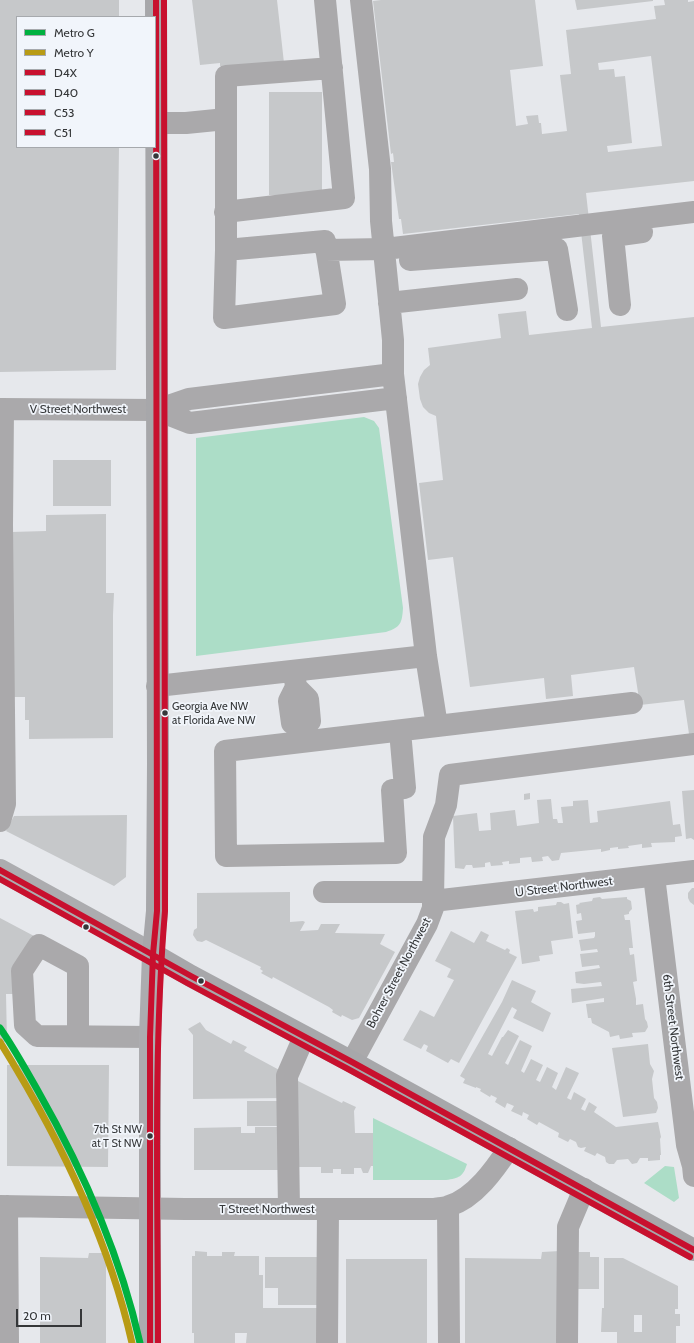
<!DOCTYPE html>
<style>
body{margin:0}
#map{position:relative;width:694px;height:1343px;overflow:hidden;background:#e6e8ec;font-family:Cabin,sans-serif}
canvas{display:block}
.legend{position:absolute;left:16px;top:16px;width:140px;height:132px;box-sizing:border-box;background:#f1f5fb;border:1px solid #a6a9ad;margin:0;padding:5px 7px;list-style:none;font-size:12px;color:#353739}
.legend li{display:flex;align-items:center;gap:8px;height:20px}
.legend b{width:20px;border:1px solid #a6a9ad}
.scale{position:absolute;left:16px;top:1309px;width:66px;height:18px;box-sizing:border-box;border:2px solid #353739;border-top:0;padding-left:5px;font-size:12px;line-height:14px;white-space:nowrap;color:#353739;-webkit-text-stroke:3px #f1f5fb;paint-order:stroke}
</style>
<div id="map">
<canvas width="694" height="1343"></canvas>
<ul class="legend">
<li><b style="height:5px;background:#00b140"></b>Metro G</li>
<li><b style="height:5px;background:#b89b14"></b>Metro Y</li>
<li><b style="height:5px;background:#c8102e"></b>D4X</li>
<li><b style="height:5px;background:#c8102e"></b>D40</li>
<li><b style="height:5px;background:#c8102e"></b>C53</li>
<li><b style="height:5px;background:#c8102e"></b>C51</li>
</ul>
<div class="scale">20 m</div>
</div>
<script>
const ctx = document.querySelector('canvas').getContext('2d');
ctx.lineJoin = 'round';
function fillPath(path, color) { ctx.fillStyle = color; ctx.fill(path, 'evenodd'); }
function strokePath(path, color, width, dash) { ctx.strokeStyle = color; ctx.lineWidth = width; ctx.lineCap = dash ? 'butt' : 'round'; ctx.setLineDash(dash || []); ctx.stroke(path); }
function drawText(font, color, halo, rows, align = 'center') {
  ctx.font = font + ' Cabin,sans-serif'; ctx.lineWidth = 3.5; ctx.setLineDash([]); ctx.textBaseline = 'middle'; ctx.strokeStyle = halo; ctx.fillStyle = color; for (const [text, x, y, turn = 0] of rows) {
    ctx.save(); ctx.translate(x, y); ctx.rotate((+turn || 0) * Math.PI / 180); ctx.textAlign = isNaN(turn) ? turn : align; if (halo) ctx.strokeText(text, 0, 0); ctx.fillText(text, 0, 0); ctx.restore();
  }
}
fillPath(new Path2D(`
 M364 417 374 421 379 428 403 608C402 623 401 627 386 632L196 656V438Z
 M373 1118 467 1164C463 1177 459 1178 446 1180H373Z
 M665 1166 674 1167 679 1198 674 1202 644 1183Z`), '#acddc7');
fillPath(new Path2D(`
 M0 0H119V17H17V147H119L116 370 0 372Z
 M192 0H277L284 63 220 66V63L200 65Z
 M381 0H535L543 66 510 70 516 126 528 124 526 116 538 115 539 123H541L542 134 567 131 560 75 571 74 566 30 656 19 654 6 665 5 664 0H688V2L694 1V181L586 193 601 327 694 317V733L689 734 684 700 640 705 634 667 571 675 573 696 546 699 544 678 470 687 453 557 428 560 419 483 443 480 436 416 429 413 423 407 420 399 418 384 420 377 424 370 430 365 428 348 501 338 498 314 526 311 529 335 592 328 579 214 403 234 401 219H399L391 162H394L393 153 391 154 373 1ZM651 56 662 146 608 152 607 146 632 143 625 76 615 77 614 69 599 70 598 63Z
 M575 0H653V1L577 10Z
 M269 92H322V195H269Z
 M53 460H111V506H53Z
 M106 514V593H114L113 615V738L29 739V720H25V697H11V532L46 531V515Z
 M694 790V840L691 838 686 839 682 791Z
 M530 793V799L524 800V794Z
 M551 799 553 819H557L558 823H563L561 807 573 806V801L588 800 590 823 598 822 597 811 670 801 673 825 680 824 682 836 675 837V842L651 843 652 847 642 848V844L628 846 629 848 618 849V847L610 848V850L601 852V849L561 853 559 860 552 861 548 856 542 857 543 861 532 862 531 857 520 858V863L509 864V861L502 862 503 865 491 866 490 862 485 863V867L473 868 472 865H466L464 869 455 868 453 816 477 813 479 831 491 830 490 813 515 810 517 826 539 823 537 800Z
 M127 815 126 877 114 886 6 831 14 816Z
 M692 888H694V905L690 902 688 898V893Z
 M290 892V922L303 921 305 922 300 931 318 930 321 924H340L335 933 385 934 380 944 395 952 359 1018 352 1020 342 1015 341 1017 332 1012 333 1010 329 1007 273 977 272 979 261 973 263 971 260 969 261 967 206 940 202 942 197 941 193 935 194 930 197 928V893Z
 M600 897 602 899 627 897V899L631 901 632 909 629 912V914L624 915 625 920H630L633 948H629L630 955 634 954 637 981 633 982 636 999V1005L643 1004 645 1019 647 1022 648 1027 645 1032 632 1033 633 1037 620 1039 619 1035 610 1037 609 1032 592 1023 591 1018H588L586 1004 604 1002V998L572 1003 571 989 602 986 601 982 584 984 576 983 575 972 600 968 599 965 582 967 580 954 598 952 597 949 581 951 579 940 594 938 595 936V932L578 934 576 921 582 920 581 913 577 914 576 905 580 904 579 903 592 901 593 898Z
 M557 902H561L564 904 569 903 573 938 551 941 553 954 539 956 540 961 522 964 515 911 533 909 534 912 538 911V907L556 905Z
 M0 918 34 936 14 994H6L7 1042H0Z
 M451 931 474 943 481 931 489 935 486 941 505 950 507 948 510 950 509 953 517 957 459 1063 451 1059 448 1063 426 1051 428 1046 424 1044 421 1049 403 1040 420 1010 434 1017 454 980 447 977 451 969 435 961Z
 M512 980 536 991 531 1002 551 1013 543 1032 513 1018 517 1010 512 1007 488 1054 492 1056 502 1037H503L508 1030 519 1036 505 1063 508 1065 520 1040 532 1046 521 1071 524 1073 531 1059 543 1065 536 1080 540 1082 547 1067 558 1073 552 1087 556 1090 566 1067 579 1073 567 1098 571 1100 574 1092 586 1099 581 1109 585 1111 589 1102 597 1107 594 1112 616 1127 658 1122 661 1137 660 1139 661 1155H660V1160L648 1161V1158H640L637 1163 632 1164 628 1159 617 1160 614 1164H609L606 1162 605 1157 597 1153 595 1156 584 1151 586 1147 581 1148 578 1147 576 1142 570 1139 568 1142 558 1137 559 1133 539 1122 537 1125 527 1119 529 1115 523 1112 522 1116 511 1111 514 1106 507 1103 505 1108 495 1102 497 1098 491 1095 490 1097 480 1091 481 1089 476 1087V1088L463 1083 465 1079 460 1076 502 1002Z
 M200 1022 206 1030 231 1044 233 1040 247 1047 244 1051 283 1072 285 1098 193 1099V1035L188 1029Z
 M648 1044 650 1064 654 1071 652 1079 654 1098 657 1102 658 1108 656 1113 623 1117 612 1048Z
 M7 1065H109L108 1167 7 1166Z
 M294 1079 342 1103 343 1101 356 1107 354 1111 355 1133H373V1166H371L368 1173H363L361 1168H354V1174H341V1169H333V1173H321V1167H294Z
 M247 1101H284V1126H247Z
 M241 1127V1133H255V1127H284V1170H194V1128Z
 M195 1251 207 1252V1256H222V1252H235L234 1256H259V1275H263V1308H323V1343H246L247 1333H235V1343H194V1333H192V1256H195Z
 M560 1251 558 1343H465V1258L541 1259 542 1252Z
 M577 1252H590V1257H599V1289H577Z
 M89 1253H106V1343H40V1257L88 1258Z
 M265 1257H322V1305H278V1288H265Z
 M604 1258H623L678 1286V1309H675V1314H680V1326H676V1343H617V1332H601L602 1308H604ZM634 1315H642V1332H634Z
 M346 1259H427V1343H346Z`), '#c6c8ca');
strokePath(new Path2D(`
 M361 0 380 169 381 221 393 340V374L426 656 437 726 225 751 226 856 396 853 392 790 405 788 400 731
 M156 123H186L226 119
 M225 212 344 198 325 0
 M226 250 224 318 335 304 325 241 226 250V76L332 68
 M326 250 385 249 694 212
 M410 260 557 249 567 310
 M389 303 517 289
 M620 305 613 236 642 232
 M0 409 157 410 189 399 393 374
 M157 410 190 423 396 398
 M294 671 296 687 289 701 292 723 302 729 310 721 308 699 296 687
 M157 686 426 656
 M437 726 632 703
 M0 821 5 804 2 525 3 409
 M654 876 687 1145 693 1166 694 1176
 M324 892H433
 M433 901 694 871
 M78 1036V966L39 945 22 971 25 1025 37 1036 150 1037
 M352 1062 427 924 433 908V901L434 837 446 805 450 775 694 744
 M0 1206 185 1209H434C439 1208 445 1208 449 1206 475 1198 495 1169 509 1148
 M7 1206 8 1343
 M448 1207 449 1343
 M289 1209 287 1076 304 1037
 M327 1343 328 1209
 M567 1343 568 1227 584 1189`), '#aaa9ab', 22);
strokePath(new Path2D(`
 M0 870 153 954 150 1037V1343`), '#acacaf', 22);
strokePath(new Path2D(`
 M156 0 158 763 157 911 153 954 191 976 352 1062 694 1250`), '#a7a7aa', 22);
strokePath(new Path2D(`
 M150 1343V1037L153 954 157 911 156 0`), '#c8102e', 6);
strokePath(new Path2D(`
 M158 1343C158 1199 153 1054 165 911L164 0`), '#c8102e', 6);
strokePath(new Path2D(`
 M0 870 191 976 352 1062 694 1250`), '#c8102e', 6);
strokePath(new Path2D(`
 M0 879 187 983 348 1069 690 1257`), '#c8102e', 6);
strokePath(new Path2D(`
 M0 1028C14 1048 26 1070 38 1091 83 1170 120 1254 140 1343`), '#00b140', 7);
strokePath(new Path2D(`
 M0 1042C58 1135 108 1236 132 1343`), '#b89b14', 7);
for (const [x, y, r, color] of [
 [156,156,3.5,"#353739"],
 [165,713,3.5,"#353739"],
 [86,927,3.5,"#353739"],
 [201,981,3.5,"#353739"],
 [150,1136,3.5,"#353739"]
]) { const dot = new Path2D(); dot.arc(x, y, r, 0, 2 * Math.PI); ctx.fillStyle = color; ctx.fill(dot); strokePath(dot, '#f1f5fb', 1.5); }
drawText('11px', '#353739', '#f1f5fb', [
 ["Georgia Ave NW",172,707],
 ["at Florida Ave NW",172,721],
 ["7th St NW",142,1130,"right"],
 ["at T St NW",142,1144,"right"]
], 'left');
drawText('12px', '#353739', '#f1f5fb', [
 ["V Street Northwest",78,409],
 ["U Street Northwest",564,887,-7],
 ["Bohrer Street Northwest",399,973,-62],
 ["6th Street Northwest",673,1027,83],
 ["T Street Northwest",267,1209]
]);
</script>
